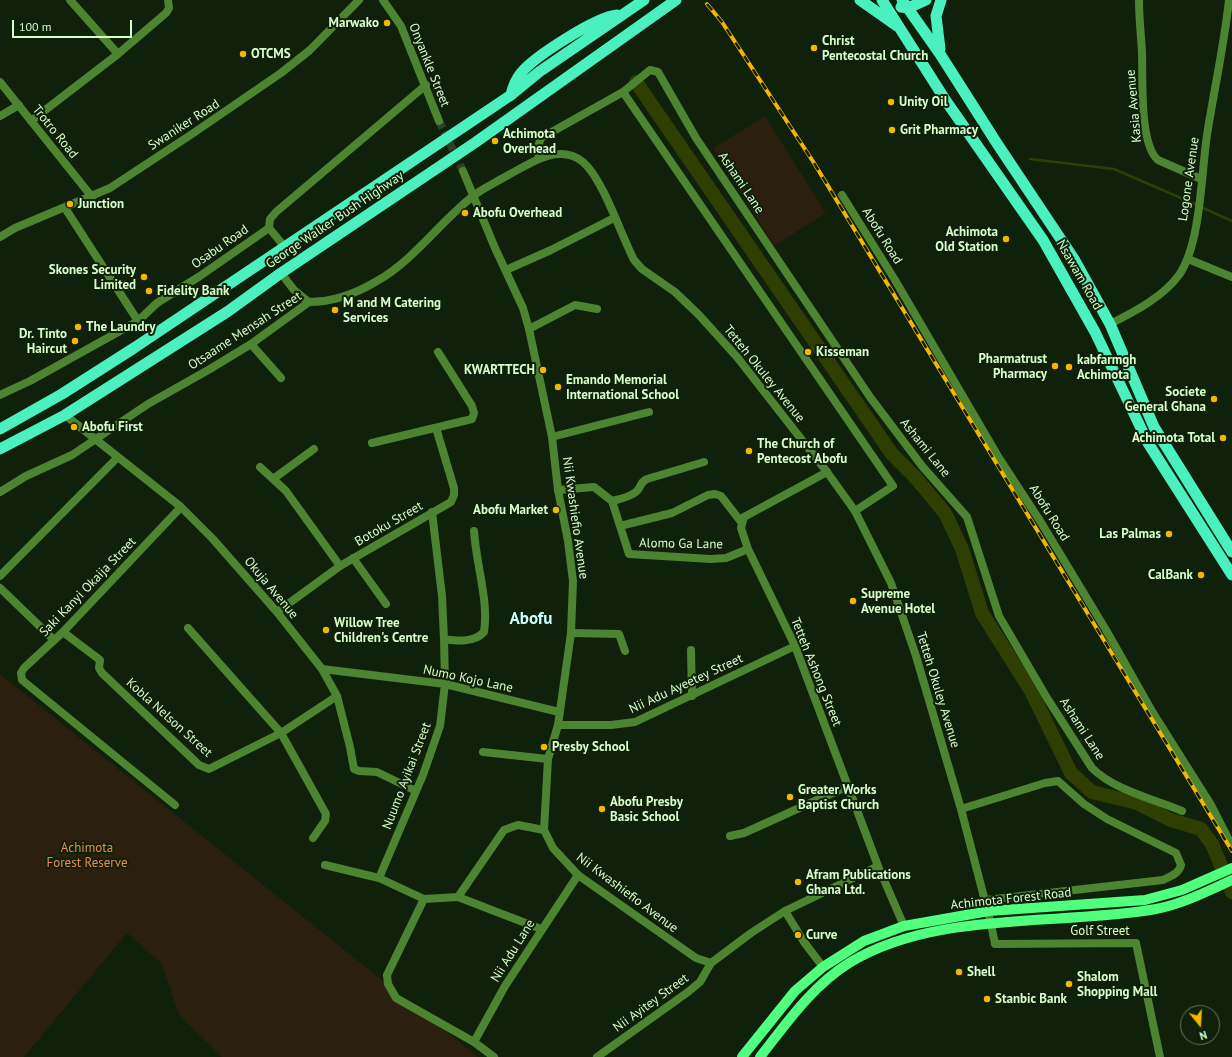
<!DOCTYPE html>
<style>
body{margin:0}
#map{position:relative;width:1232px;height:1057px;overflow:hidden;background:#0f200b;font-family:"PT Sans",sans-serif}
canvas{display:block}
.north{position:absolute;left:1180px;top:1005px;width:40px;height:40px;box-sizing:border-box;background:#0f200b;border:1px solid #5f7957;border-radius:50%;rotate:162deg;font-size:11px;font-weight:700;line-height:16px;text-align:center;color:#d7ffca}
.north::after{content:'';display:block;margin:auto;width:14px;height:18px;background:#f5b500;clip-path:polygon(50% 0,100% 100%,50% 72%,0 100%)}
.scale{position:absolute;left:12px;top:20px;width:120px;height:18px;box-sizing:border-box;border:2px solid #d7ffca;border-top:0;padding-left:5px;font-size:12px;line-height:14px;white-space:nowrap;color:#d7ffca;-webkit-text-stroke:3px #0f200b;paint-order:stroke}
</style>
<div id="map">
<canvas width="1232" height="1057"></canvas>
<div class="north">N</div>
<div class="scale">100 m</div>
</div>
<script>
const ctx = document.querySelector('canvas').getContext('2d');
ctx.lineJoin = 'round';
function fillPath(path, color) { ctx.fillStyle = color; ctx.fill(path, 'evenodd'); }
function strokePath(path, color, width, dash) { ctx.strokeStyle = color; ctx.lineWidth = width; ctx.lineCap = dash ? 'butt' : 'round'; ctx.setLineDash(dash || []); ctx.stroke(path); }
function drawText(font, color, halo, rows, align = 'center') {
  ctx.font = font + ' "PT Sans",sans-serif'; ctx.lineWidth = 4; ctx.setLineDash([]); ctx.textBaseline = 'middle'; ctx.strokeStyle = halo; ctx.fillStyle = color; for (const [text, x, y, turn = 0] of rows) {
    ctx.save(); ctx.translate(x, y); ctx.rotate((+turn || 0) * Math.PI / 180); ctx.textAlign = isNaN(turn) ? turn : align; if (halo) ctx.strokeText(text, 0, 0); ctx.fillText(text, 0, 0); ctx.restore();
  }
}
fillPath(new Path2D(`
 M765 116 826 213 774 246 713 148Z
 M0 674 478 1057H222L179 1015 162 964 127 933 24 1057H0Z`), '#2b1f0d');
strokePath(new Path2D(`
 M1030 159 1114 169 1197 205
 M1201 207 1232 221`), '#2f3f04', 2.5);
strokePath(new Path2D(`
 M636 82 892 454 915 477 945 513 962 549 982 613 1031 691 1071 773 1092 792 1137 803 1171 820 1201 829 1212 844 1232 892`), '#2f3f04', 14);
strokePath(new Path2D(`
 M439 121 463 171`), '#2d4128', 8, [8, 4]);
strokePath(new Path2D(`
 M70 0 118 54
 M1139 0C1139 18 1141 35 1142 52 1143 77 1139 144 1158 160L1201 179
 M623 92 893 486 855 511
 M0 116 19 105
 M31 121 118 54 166 13 169 8 168 0
 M539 158 537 149 541 138 623 92 650 70 658 72 696 138 870 397 922 466 967 517 999 616 1047 698 1092 768C1114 790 1153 799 1182 811
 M842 195 895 280 999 458 1042 524 1106 630 1153 713 1211 805 1232 846
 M65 208 138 321
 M1188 259 1232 277
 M506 270 551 250 614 218
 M1110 324C1134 312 1163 297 1179 275 1201 243 1201 175 1207 135 1214 90 1224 46 1229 0
 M529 329 575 305 597 309
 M251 344 281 378
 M0 395 30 381 138 321 157 303 200 276 269 228
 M65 415 181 507 212 538 277 612 322 669 337 696 350 747 354 769 359 771 377 772 416 791
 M552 437 649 412
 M372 443 472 419 474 413 472 406 438 352
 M260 467 286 491 340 566
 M827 472 744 517 741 528 748 549 795 646 878 866 904 926
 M273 479 314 449
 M558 490 594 487 612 501 629 554 711 559 726 558 748 549
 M0 492 26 476 72 455 148 404 210 369 251 344 309 302
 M612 501C620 499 631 497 637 491 641 487 640 482 647 479L704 462
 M620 526 672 513 708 495 715 494 721 496 742 523
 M353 558 386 604
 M0 576 118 457
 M0 588 54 640
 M277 612 340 566 451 502 454 495V488L436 428
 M188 628 281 733 326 814 325 821 313 838
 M63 632 100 660 99 668 102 673 199 765 209 769 281 733 337 696
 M571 633 619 634 625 651
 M444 639C457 641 474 643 484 632 489 601 476 564 474 531
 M691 650 692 696
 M322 669 445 684 559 712
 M558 725H611L635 722 795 646
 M483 752 548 759
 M175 805 22 680 21 673 24 668 63 632 181 507
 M961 809 1045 783 1058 781 1084 804 1107 819 1176 853 1181 865C1179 874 1170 876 1163 880L986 900
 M730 836 744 833 848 786
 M325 865 379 878 424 899 458 897 541 929
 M379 878 423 775 440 726 445 684 444 639 442 596 432 512
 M458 897 504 830 518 825 544 830
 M424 899 387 975 388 984 396 998 474 1042 494 1057
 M785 911 878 866
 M991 924 995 944 1136 943 1160 1057
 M474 1042 505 986 578 875
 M597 1057 688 992 700 982 711 963`), '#4c8431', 8);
strokePath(new Path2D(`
 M383 0 401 26 439 121
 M0 82 92 197
 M463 171 495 248 523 308 529 329 552 437 558 490 568 541 573 581 571 633 558 725 548 759 544 830 553 848 578 875 696 958 711 963 751 933 785 911 804 942 823 967
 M0 237 15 228 110 188 192 134 281 73 310 50 359 0
 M284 246 269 228 270 219 276 212 426 85
 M281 273 294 290 309 302C333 302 357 293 377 281 414 260 439 223 472 197 481 189 493 184 503 178 526 166 558 141 583 162 603 179 621 235 634 260L642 269 675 292 699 315 737 357 827 472 855 511 891 583 916 656 961 809 991 924`), '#4c8431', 8);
strokePath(new Path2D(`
 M742 1057 795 991 823 967 864 941 904 926 989 911 1145 900 1182 890 1232 868
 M760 1057C786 1024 812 986 849 963 935 910 1060 926 1156 909 1182 904 1208 891 1232 880`), '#51ff7f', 10);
strokePath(new Path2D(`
 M860 0 897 26
 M882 0 946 101 1043 240 1095 332 1148 443 1232 575
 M902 0 940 54 998 145 1074 259 1110 324 1154 427 1232 552
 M901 7 908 8 926 0
 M940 49 936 16 941 0
 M511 95C513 86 515 80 521 73 535 56 596 17 617 15
 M0 429 62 394 134 348 511 95 539 72 644 0
 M0 449 65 415 227 312 281 273 476 142 676 0`), '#4bf0bf', 11);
const rail = new Path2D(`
 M707 4 722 22 814 163 1232 851`);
strokePath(rail, '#f5b500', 4);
strokePath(rail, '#0f200b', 2.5, [8]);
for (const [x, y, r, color] of [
 [387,23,4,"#f5b500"],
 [814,48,4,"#f5b500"],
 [243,54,4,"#f5b500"],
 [891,102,4,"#f5b500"],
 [892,130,4,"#f5b500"],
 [495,141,4,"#f5b500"],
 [70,204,4,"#f5b500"],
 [465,213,4,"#f5b500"],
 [1006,239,4,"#f5b500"],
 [144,277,4,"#f5b500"],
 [149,291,4,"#f5b500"],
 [335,310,4,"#f5b500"],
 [78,327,4,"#f5b500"],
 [75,341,4,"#f5b500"],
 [808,352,4,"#f5b500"],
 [1055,366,4,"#f5b500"],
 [1069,367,4,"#f5b500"],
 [543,370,4,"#f5b500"],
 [558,387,4,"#f5b500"],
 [1214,399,4,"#f5b500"],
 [74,427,4,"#f5b500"],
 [1223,438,4,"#f5b500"],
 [749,451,4,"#f5b500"],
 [556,510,4,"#f5b500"],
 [1169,534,4,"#f5b500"],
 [1201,575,4,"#f5b500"],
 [853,601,4,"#f5b500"],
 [326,630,4,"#f5b500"],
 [544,747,4,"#f5b500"],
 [790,797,4,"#f5b500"],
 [602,809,4,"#f5b500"],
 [798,882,4,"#f5b500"],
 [798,935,4,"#f5b500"],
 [959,972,4,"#f5b500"],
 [1069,984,4,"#f5b500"],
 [987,999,4,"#f5b500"]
]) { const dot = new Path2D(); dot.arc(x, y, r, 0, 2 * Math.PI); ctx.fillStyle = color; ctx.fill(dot); strokePath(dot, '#0f200b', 1.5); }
drawText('bold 13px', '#d7ffca', '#0f200b', [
 ["Marwako",379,23,"right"],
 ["Christ",822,41],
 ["Pentecostal Church",822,56],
 ["OTCMS",251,54],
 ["Unity Oil",899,102],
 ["Grit Pharmacy",900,130],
 ["Achimota",503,134],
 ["Overhead",503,149],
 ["Junction",78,204],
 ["Abofu Overhead",473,213],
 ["Achimota",998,232,"right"],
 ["Old Station",998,247,"right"],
 ["Skones Security",136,270,"right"],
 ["Limited",136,285,"right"],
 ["Fidelity Bank",157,291],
 ["M and M Catering",343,303],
 ["Services",343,318],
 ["The Laundry",86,327],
 ["Dr. Tinto",67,334,"right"],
 ["Haircut",67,349,"right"],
 ["Kisseman",816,352],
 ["Pharmatrust",1047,359,"right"],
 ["Pharmacy",1047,374,"right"],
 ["kabfarmgh",1077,360],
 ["Achimota",1077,375],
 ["KWARTTECH",535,370,"right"],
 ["Emando Memorial",566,380],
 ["International School",566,395],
 ["Societe",1206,392,"right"],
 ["General Ghana",1206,407,"right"],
 ["Abofu First",82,427],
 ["Achimota Total",1215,438,"right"],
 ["The Church of",757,444],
 ["Pentecost Abofu",757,459],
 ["Abofu Market",548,510,"right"],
 ["Las Palmas",1161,534,"right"],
 ["CalBank",1193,575,"right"],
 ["Supreme",861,594],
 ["Avenue Hotel",861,609],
 ["Willow Tree",334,623],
 ["Children's Centre",334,638],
 ["Presby School",552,747],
 ["Greater Works",798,790],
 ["Baptist Church",798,805],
 ["Abofu Presby",610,802],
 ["Basic School",610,817],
 ["Afram Publications",806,875],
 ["Ghana Ltd.",806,890],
 ["Curve",806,935],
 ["Shell",967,972],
 ["Shalom",1077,977],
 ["Shopping Mall",1077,992],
 ["Stanbic Bank",995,999]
], 'left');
drawText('13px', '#d7ffca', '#0f200b', [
 ["Onyankle Street",429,65,68],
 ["Kasia Avenue",1134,106,-95],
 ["Swaniker Road",184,125,-33],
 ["Trotro Road",55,132,51],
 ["Logone Avenue",1189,179,-82],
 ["Ashami Lane",741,183,56],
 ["George Walker Bush Highway",335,220,-34],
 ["Abofu Road",882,236,58],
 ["Osabu Road",220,247,-35],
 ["Nsawam Road",1079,275,60],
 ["Otsaame Mensah Street",245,331,-33],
 ["Tetteh Okuley Avenue",764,374,51],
 ["Ashami Lane",925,448,51],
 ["Abofu Road",1049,513,58],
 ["Nii Kwashiefio Avenue",575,518,82],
 ["Botoku Street",389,524,-30],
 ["Alomo Ga Lane",681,544,1],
 ["Saki Kanyi Okaija Street",88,587,-46],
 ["Okuja Avenue",271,588,50],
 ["Tetteh Ashong Street",816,672,68],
 ["Numo Kojo Lane",468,679,12],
 ["Nii Adu Ayeetey Street",686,684,-25],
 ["Tetteh Okuley Avenue",938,690,73],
 ["Kobla Nelson Street",169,718,42],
 ["Ashami Lane",1082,729,57],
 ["Nuumo Ayikai Street",407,776,-69],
 ["Nii Kwashiefio Avenue",627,893,37],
 ["Achimota Forest Road",1011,899,-6],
 ["Golf Street",1100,931],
 ["Nii Adu Lane",513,951,-58],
 ["Nii Ayitey Street",651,1003,-36]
]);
drawText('13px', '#ea894b', '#0f200b', [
 ["Achimota",87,848],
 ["Forest Reserve",87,863]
]);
drawText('bold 17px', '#cff', '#0f200b', [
 ["Abofu",531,619]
]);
</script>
